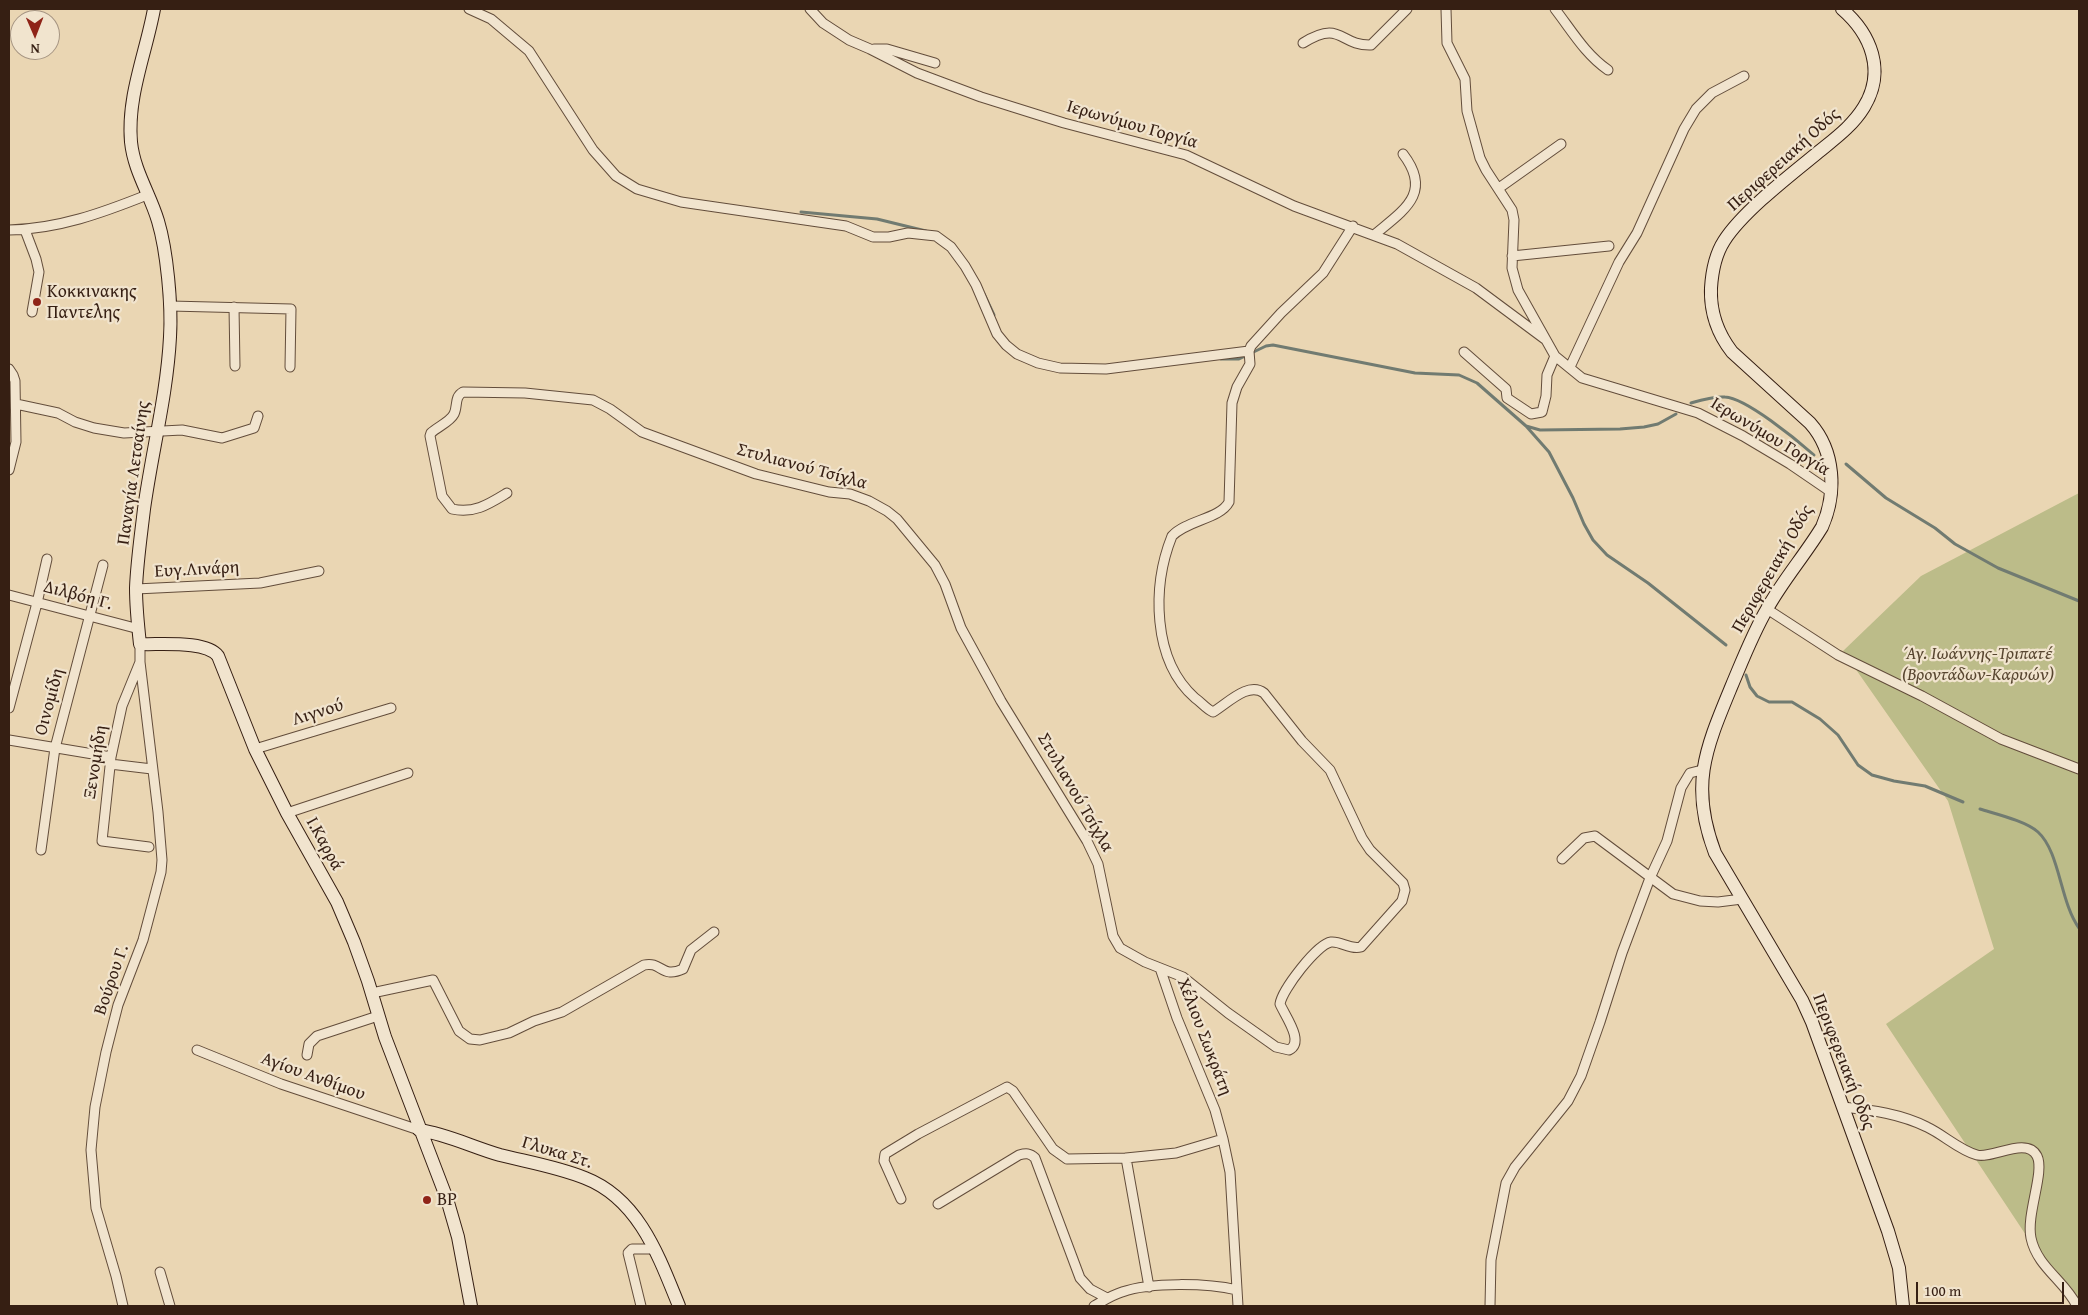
<!DOCTYPE html>
<meta charset="utf-8">
<style>
body{margin:0}
#map{position:relative;width:2088px;height:1315px;overflow:hidden;background:#ead6b3;font-family:"Gentium Book Plus",serif}
canvas{display:block}
.frame{position:absolute;inset:0;border:10px solid #361f13;pointer-events:none}
.north{position:absolute;left:10px;top:10px;width:50px;height:50px;box-sizing:border-box;background:#f1e4ce;border:1px solid #a69583;border-radius:50%;rotate:179deg;font-size:14px;font-weight:700;line-height:20px;text-align:center;color:#361f13}
.north::after{content:'';display:block;margin:auto;width:18px;height:22px;background:#8f2418;clip-path:polygon(50% 0,100% 100%,50% 72%,0 100%)}
.scale{position:absolute;left:1916px;top:1282px;width:148px;height:22px;box-sizing:border-box;border:2px solid #361f13;border-top:0;padding-left:6px;font-size:15px;line-height:18px;white-space:nowrap;color:#361f13;-webkit-text-stroke:4px #f1e4ce;paint-order:stroke}
</style>
<div id="map">
<canvas width="2088" height="1315"></canvas>
<div class="frame"></div>
<div class="north">N</div>
<div class="scale">100 m</div>
</div>
<script>
const ctx = document.querySelector('canvas').getContext('2d');
ctx.lineJoin = 'round';
function fillPath(path, color) { ctx.fillStyle = color; ctx.fill(path, 'evenodd'); }
function strokePath(path, color, width, dash) { ctx.strokeStyle = color; ctx.lineWidth = width; ctx.lineCap = dash ? 'butt' : 'round'; ctx.setLineDash(dash || []); ctx.stroke(path); }
function drawText(font, color, halo, rows, align = 'center') {
  ctx.font = font + ' "Gentium Book Plus",serif'; ctx.lineWidth = 4.5; ctx.setLineDash([]); ctx.textBaseline = 'middle'; ctx.strokeStyle = halo; ctx.fillStyle = color; for (const [text, x, y, turn = 0] of rows) {
    ctx.save(); ctx.translate(x, y); ctx.rotate((+turn || 0) * Math.PI / 180); ctx.textAlign = isNaN(turn) ? turn : align; if (halo) ctx.strokeText(text, 0, 0); ctx.fillText(text, 0, 0); ctx.restore();
  }
}
fillPath(new Path2D(`
 M2079 493V1306H2073L1886 1024 1994 949 1948 801 1843 651 1921 576Z`), '#bcbc89');
strokePath(new Path2D(`
 M801 212 877 219 926 231
 M984 294 994 315
 M1221 359H1239L1266 346 1273 345 1415 373 1459 375 1477 383 1526 426 1540 430 1620 429 1644 427 1658 424 1676 414
 M1691 403C1701 400 1714 396 1725 397 1746 398 1797 440 1814 455
 M1526 426 1549 452 1573 498 1584 524 1593 540 1607 555 1648 583 1726 645
 M1846 464 1886 498 1935 528 1955 544 1998 568 2079 601
 M1746 675 1750 687 1757 696 1769 702H1792L1820 719 1838 735 1858 765 1872 775 1894 781 1925 786 1963 802
 M1980 809C1996 814 2026 821 2038 832 2060 852 2060 902 2079 928`), '#717b71', 3);
const street = new Path2D(`
 M469 9 491 19 529 51 593 150 616 176 637 189 681 202 846 226 873 237H889L908 233 936 236 951 247 965 266 976 285 997 334 1006 345 1017 354 1038 363 1060 368 1106 369 1249 351
 M810 9 823 23 849 40 870 49 917 73 981 97 1064 123 1186 155 1294 206 1397 244 1476 288 1546 340
 M1446 9 1447 43 1465 79 1467 111 1480 158 1486 170 1512 210 1514 220 1512 268 1518 290 1555 356 1582 378 1698 413 1743 436 1790 464 1831 492
 M1555 9C1572 31 1585 54 1608 70
 M1303 43C1342 19 1339 46 1371 45L1407 9
 M874 49H887L935 63
 M1499 188 1561 144
 M9 230C58 229 102 213 147 195
 M25 230 36 259 39 272 32 312
 M1374 235C1404 210 1433 193 1403 154
 M1512 256 1609 246
 M170 306 291 309 290 367
 M234 307 235 366
 M1464 352 1506 389 1507 398 1531 414 1542 412 1546 396 1547 375 1555 356
 M1570 367 1619 262 1637 233 1684 129 1696 109 1712 93 1744 76
 M9 369 13 375 15 381 16 442 9 470
 M16 404 58 413 75 422 94 428 124 433 182 430 222 438 254 428 258 416
 M507 493C489 504 474 514 452 509L442 496 430 436 431 433C437 427 450 422 454 414 458 406 454 397 463 392L525 393 593 400 610 409 642 432 756 474 829 492 850 494 869 501 887 511 897 519 935 565 945 584 961 628 1001 701 1087 841 1098 864 1113 936 1120 948 1145 962 1183 977 1228 1013 1276 1047 1289 1050C1305 1042 1285 1016 1280 1004 1282 990 1317 944 1331 942 1342 941 1349 950 1361 947L1402 901 1405 890 1403 883 1370 850 1362 838 1330 770 1302 741 1264 693C1248 681 1227 704 1213 712 1206 709 1201 702 1195 698 1152 660 1152 586 1172 536 1187 520 1220 519 1229 502L1232 403 1237 387 1250 364 1249 351 1251 346 1281 313 1323 273 1353 226
 M136 589 260 583 319 571
 M9 595 139 629
 M1767 609 1838 655 1922 696 2001 739 2079 769
 M140 644V662L122 706 111 757 102 841 149 847
 M9 708 37 603 47 559
 M9 740 111 757
 M255 749 391 708
 M110 764 152 769
 M287 813 408 773
 M41 850 55 748 103 565
 M1562 859 1584 838 1595 836 1673 894 1700 901 1718 902 1742 899
 M1160 968 1177 1018 1215 1110 1223 1139 1230 1172 1238 1306
 M372 993 433 980 459 1031 470 1039 480 1040 509 1033 534 1021 562 1012 644 965C662 961 661 979 683 969L691 950 714 932
 M197 1050 281 1084 419 1130
 M307 1055 309 1044 317 1036 378 1016
 M1843 1107C1872 1110 1901 1114 1927 1127 1944 1135 1959 1150 1977 1155 1992 1159 2027 1136 2037 1156 2045 1172 2026 1214 2031 1238 2037 1267 2065 1281 2077 1306
 M1126 1158 1149 1287
 M901 1199 884 1161 885 1154 918 1134 1007 1087 1013 1091 1053 1149 1067 1159 1126 1158 1176 1153 1223 1139
 M938 1204 1019 1155C1026 1153 1030 1153 1035 1158L1080 1278 1090 1289 1107 1298
 M160 1272 170 1306
 M123 1306 116 1276 96 1208 91 1150 95 1107 106 1052 118 1005 143 940 161 872 162 860 158 812 140 662
 M641 1306 628 1253 632 1249H654
 M1094 1306C1103 1301 1112 1295 1122 1292 1151 1282 1207 1283 1237 1290
 M1490 1306 1491 1260 1506 1183 1515 1167 1568 1101 1581 1076 1600 1022 1622 953 1650 878 1667 841 1681 788 1690 773 1702 770`);
const secondary = new Path2D(`
 M154 9C146 53 127 96 131 142 134 171 150 194 158 221 167 251 172 305 170 337 167 395 152 451 144 509 141 535 137 562 136 588 136 606 138 626 140 644 159 645 206 640 218 656L255 749 287 813 337 902 354 942 368 981 385 1037 447 1199 458 1237 471 1306
 M1842 9C1871 34 1886 71 1864 107 1853 125 1837 137 1821 150 1793 173 1743 211 1724 241 1715 255 1712 272 1711 288 1710 312 1718 334 1732 352L1810 423C1835 451 1837 493 1822 527 1805 555 1783 580 1767 609 1753 633 1743 659 1732 685 1706 748 1689 785 1715 853L1802 1000 1812 1022 1888 1231 1899 1268 1903 1306
 M419 1130C447 1134 472 1147 500 1155 528 1162 558 1167 585 1178 639 1199 659 1257 679 1306`);
strokePath(street, '#634d3b', 11);
strokePath(secondary, '#361f13', 14);
strokePath(street, '#f1e4ce', 9);
strokePath(secondary, '#f1e4ce', 12);
for (const [x, y, r, color] of [
 [37,302,5,"#8f2418"],
 [427,1200,5,"#8f2418"]
]) { const dot = new Path2D(); dot.arc(x, y, r, 0, 2 * Math.PI); ctx.fillStyle = color; ctx.fill(dot); strokePath(dot, '#f1e4ce', 2); }
drawText('18px', '#361f13', '#f1e4ce', [
 ["Ιερωνύμου Γοργία",1132,125,16],
 ["Περιφερειακή Οδός",1784,160,-42],
 ["Ιερωνύμου Γοργία",1770,437,31],
 ["Στυλιανού Τσίχλα",802,467,15],
 ["Παναγία Λετσαίνης",134,473,-82],
 ["Περιφερειακή Οδός",1773,569,-60],
 ["Ευγ.Λινάρη",197,570,-3],
 ["Διλβόη Γ.",78,596,15],
 ["Οινομίδη",50,702,-75],
 ["Λιγνού",318,713,-17],
 ["Ξενομήδη",96,762,-81],
 ["Στυλιανού Τσίχλα",1075,793,60],
 ["Ι.Καρρά",324,844,61],
 ["Βούρου Γ.",112,980,-71],
 ["Χέλιου Σωκράτη",1204,1037,69],
 ["Περιφερειακή Οδός",1843,1062,69],
 ["Αγίου Ανθίμου",313,1077,20],
 ["Γλυκα Στ.",557,1153,17]
]);
drawText('18px', '#361f13', '#f1e4ce', [
 ["Κοκκινακης",47,292],
 ["Παντελης",47,313],
 ["BP",437,1200]
], 'left');
drawText('italic 18px', '#584630', '#f1e4ce', [
 ["Άγ. Ιωάννης-Τριπατέ",1978,654],
 ["(Βροντάδων-Καρυών)",1978,675]
]);
</script>
